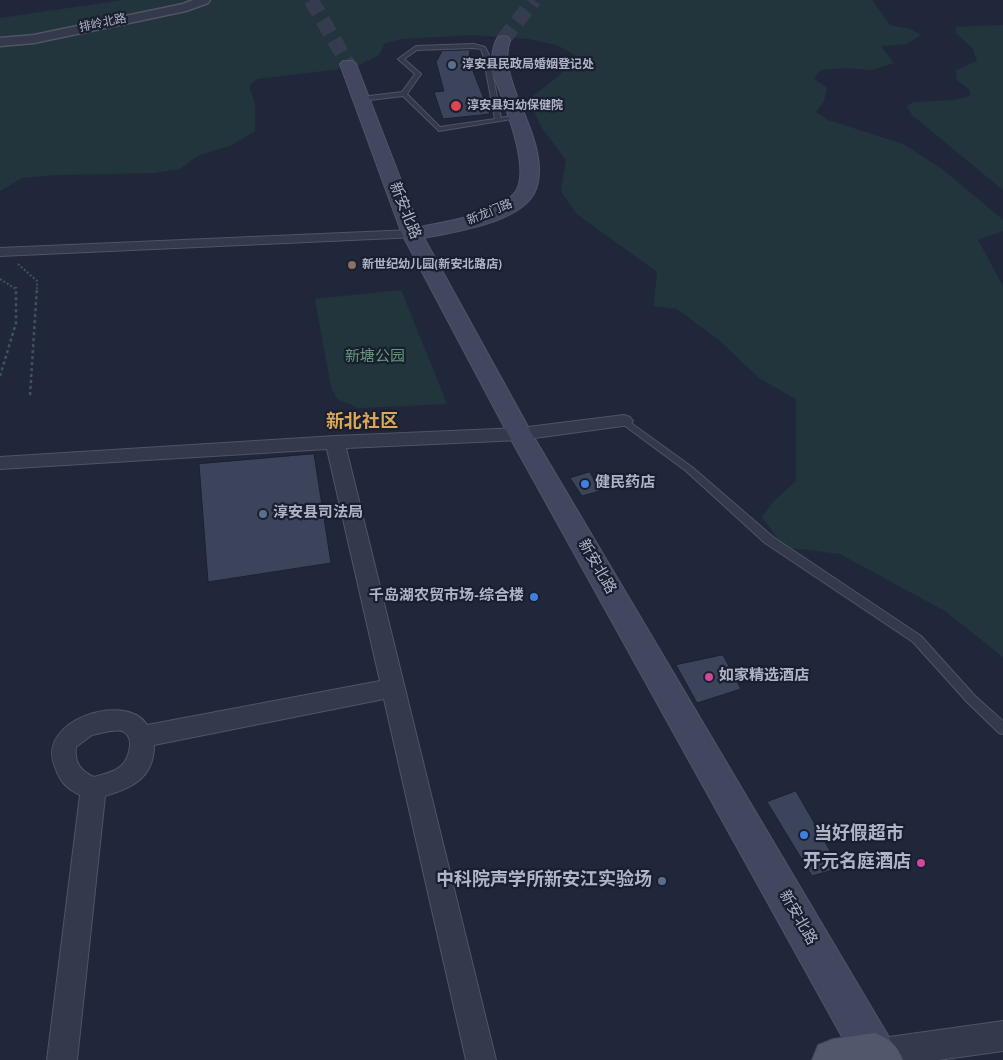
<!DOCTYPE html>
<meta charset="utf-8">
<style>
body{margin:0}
canvas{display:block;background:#20273b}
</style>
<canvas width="1003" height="1060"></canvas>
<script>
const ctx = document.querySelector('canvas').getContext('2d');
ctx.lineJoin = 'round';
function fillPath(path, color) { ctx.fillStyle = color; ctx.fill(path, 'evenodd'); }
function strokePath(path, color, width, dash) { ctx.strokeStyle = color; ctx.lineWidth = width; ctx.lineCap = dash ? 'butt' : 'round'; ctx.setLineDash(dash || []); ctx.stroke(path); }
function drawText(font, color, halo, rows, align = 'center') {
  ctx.font = font + ' "Source Sans 3","Noto Sans SC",sans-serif'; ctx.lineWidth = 4.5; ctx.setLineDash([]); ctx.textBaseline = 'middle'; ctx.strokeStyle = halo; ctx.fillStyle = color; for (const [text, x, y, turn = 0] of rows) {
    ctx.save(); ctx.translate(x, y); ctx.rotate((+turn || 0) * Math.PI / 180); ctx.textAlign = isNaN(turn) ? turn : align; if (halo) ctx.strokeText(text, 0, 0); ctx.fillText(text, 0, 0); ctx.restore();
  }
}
fillPath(new Path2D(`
 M124 0H872L890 25 910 29 921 35 907 44 881 46 894 63 872 70 848 68 820 70 814 79 827 88 824 101 816 112 828 120 903 144 942 169 1003 220V231L978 240 1003 286V657L945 611 840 554 784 547 762 517 774 501 796 481V399L759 378 719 340 677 309 654 306 657 272 577 214 561 191 566 160 542 128 528 100 555 79 578 57 557 45 529 39 472 35 402 39 385 43 379 55 355 67 257 79 249 86 255 104V131L230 146 199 155 180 169 153 173 55 175 22 178 0 191V18Z
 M1003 25V190L912 115 907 106 913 102 955 100 970 96V90L957 80 956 70 977 61 973 49 956 33V27Z
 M401 290 447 404 359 408 337 399 331 387 315 299Z`), '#22353c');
const building = new Path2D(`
 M470 50 469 61 490 114 443 119 434 92 444 91 436 62 442 51Z
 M314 454 331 563 208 582 199 464Z
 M590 472 600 491 582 496 570 478Z
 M723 655 741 689 697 703 676 665Z
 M796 791 840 868 812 876 767 802Z`);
fillPath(building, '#3c445b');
strokePath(building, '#1c2132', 1);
strokePath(new Path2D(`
 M311 0 348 64
 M503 40 534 0`), '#353c50', 15, [15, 8]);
const service = new Path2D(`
 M474 44 485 47 489 55 501 118 516 115 519 117 518 118 439 131 403 96 361 101 358 99 361 97 402 92 415 74 398 59 416 46ZM474 48 481 49 483 55 495 119 440 127 407 94 421 74 404 59 417 50Z
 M624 418 692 467 773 537 921 636 975 696 1003 721V734L999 733 967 702 913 642 765 543 686 471 621 423 620 421Z`);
const minor = new Path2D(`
 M412 230 417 231 419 234 417 237 0 256V248Z
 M624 415 630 417 633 421 630 425 520 440 346 448 496 1060H466L384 699 154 745C154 778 132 788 105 796L77 1060H47L80 795C66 788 60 782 55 767 35 720 126 691 147 725L380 681 327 449 0 469V457L335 436 520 428ZM110 731C114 731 119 730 122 731 136 736 129 760 121 766 113 773 103 774 94 777 81 771 74 763 76 747L92 735Z
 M1003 1021V1051L939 1060H862L860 1054 864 1043 875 1039Z`);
const tertiary = new Path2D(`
 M193 0H210L208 3 186 11 34 43 0 46V38L34 35 183 4Z`);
const secondary = new Path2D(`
 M503 36 508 37 510 40C503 61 511 79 518 99 529 125 546 161 536 189 525 222 454 232 424 238L532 434 890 1039 896 1054 893 1060H855L508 434 402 234 340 64 343 61H353L356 64 419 227C447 222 492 215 513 195 535 175 502 98 493 74 492 61 491 48 498 37Z`);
const primary = new Path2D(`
 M875 1033C891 1040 896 1044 903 1060H812L818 1045 833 1039Z`);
strokePath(service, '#4f5466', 2);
strokePath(minor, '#4f5466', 2);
strokePath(tertiary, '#4f5466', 3);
strokePath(secondary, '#4f5466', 2);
strokePath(primary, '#3e4355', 2);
strokePath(new Path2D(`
 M18 264 37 281V289
 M0 279 16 289`), '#40525a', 2, [2, 2]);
strokePath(new Path2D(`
 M0 376 16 323V287
 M30 395 37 287`), '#40525a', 2.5, [3, 3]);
fillPath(service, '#343a4b');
fillPath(minor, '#343a4b');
fillPath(tertiary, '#343a4b');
fillPath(secondary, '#42475f');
fillPath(primary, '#52586c');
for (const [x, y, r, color] of [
 [452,65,5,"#5c6f8a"],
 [456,106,6,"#e0444e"],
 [352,265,5,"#8d6e63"],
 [585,484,5,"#3f7fe0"],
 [263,514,5,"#5c6f8a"],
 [534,597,5,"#3f7fe0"],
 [709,677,5,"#d1479c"],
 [804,835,5,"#3f7fe0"],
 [921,863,5,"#d1479c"],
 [662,881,5,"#5c6f8a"]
]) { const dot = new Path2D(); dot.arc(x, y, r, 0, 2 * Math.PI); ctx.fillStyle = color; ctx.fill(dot); strokePath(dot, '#1a1f30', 2); }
drawText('12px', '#afb4c8', '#1a1f30', [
 ["排岭北路",103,24,-12],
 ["新龙门路",490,213,-22]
]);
drawText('bold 12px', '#afb4c8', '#1a1f30', [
 ["淳安县民政局婚姻登记处",462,65],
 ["淳安县妇幼保健院",467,106],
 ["新世纪幼儿园(新安北路店)",362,265]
], 'left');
drawText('15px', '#afb4c8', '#1a1f30', [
 ["新安北路",404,211,68],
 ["新安北路",596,567,60],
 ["新安北路",797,918,60]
]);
drawText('15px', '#659a7b', '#1a1f30', [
 ["新塘公园",375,358]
]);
drawText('bold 15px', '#afb4c8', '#1a1f30', [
 ["健民药店",595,484],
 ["淳安县司法局",273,514],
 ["千岛湖农贸市场-综合楼",524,597,"right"],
 ["如家精选酒店",719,677]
], 'left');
drawText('bold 18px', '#daa858', '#1a1f30', [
 ["新北社区",362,423]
]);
drawText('bold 18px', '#afb4c8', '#1a1f30', [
 ["当好假超市",814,835,"left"],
 ["开元名庭酒店",911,863],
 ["中科院声学所新安江实验场",652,881]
], 'right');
</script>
